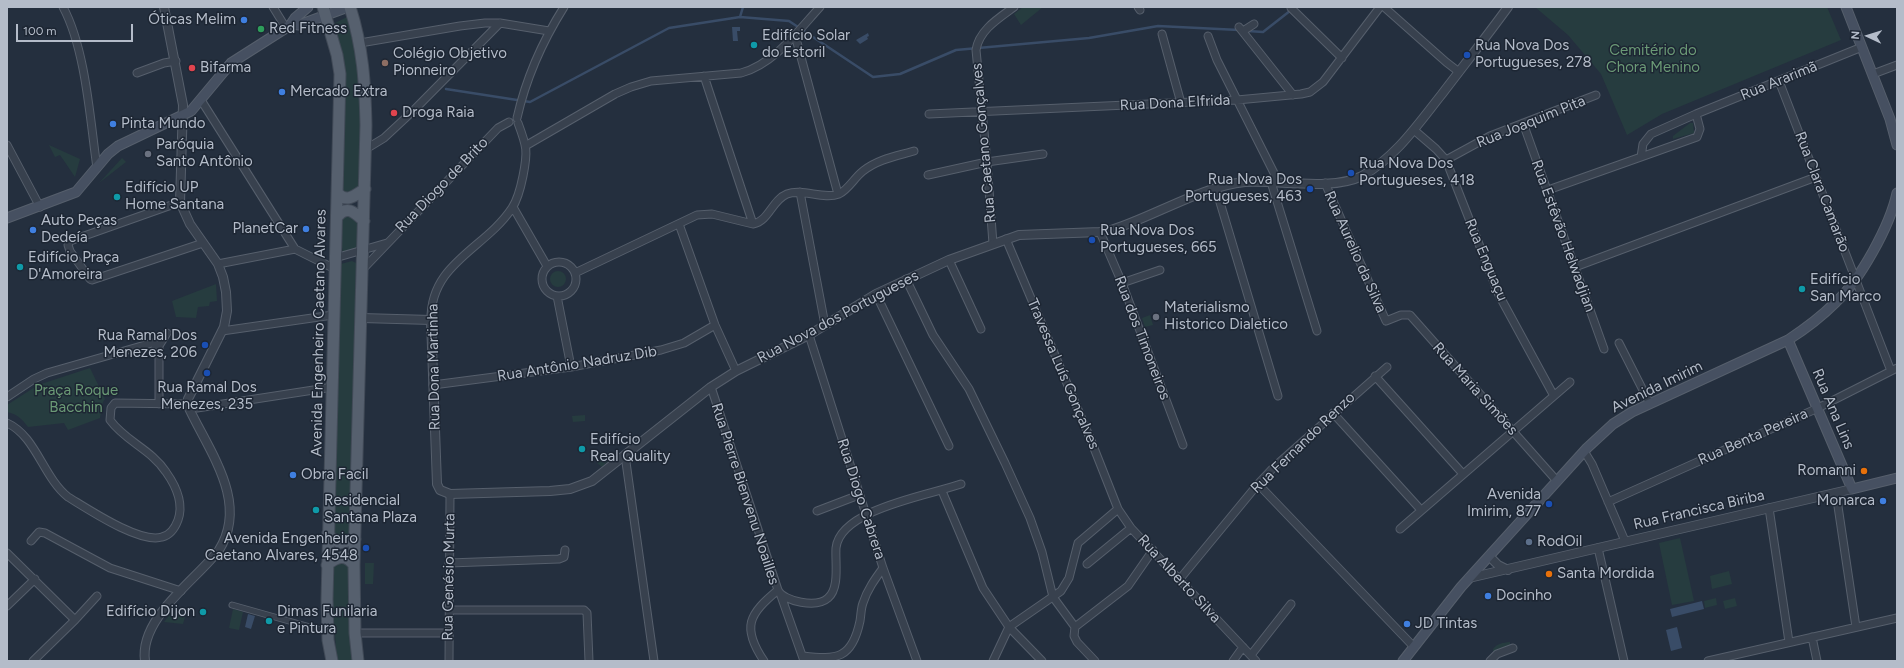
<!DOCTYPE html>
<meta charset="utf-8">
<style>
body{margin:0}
#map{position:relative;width:1904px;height:668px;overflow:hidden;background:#242f3e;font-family:Figtree,sans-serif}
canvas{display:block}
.frame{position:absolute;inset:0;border:8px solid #b4bcc9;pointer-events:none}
.north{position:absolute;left:1848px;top:16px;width:40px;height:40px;-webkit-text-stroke:3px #1d2633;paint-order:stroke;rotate:274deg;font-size:11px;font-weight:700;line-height:16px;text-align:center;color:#b4bcc9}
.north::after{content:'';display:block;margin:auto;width:14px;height:18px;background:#b4bcc9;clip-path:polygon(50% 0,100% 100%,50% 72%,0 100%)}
.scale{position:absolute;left:16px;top:24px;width:117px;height:18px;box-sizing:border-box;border:2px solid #b4bcc9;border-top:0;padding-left:5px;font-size:12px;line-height:14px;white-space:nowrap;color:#b4bcc9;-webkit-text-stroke:3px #1d2633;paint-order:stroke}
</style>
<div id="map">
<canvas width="1904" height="668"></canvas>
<div class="frame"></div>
<div class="north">N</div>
<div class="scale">100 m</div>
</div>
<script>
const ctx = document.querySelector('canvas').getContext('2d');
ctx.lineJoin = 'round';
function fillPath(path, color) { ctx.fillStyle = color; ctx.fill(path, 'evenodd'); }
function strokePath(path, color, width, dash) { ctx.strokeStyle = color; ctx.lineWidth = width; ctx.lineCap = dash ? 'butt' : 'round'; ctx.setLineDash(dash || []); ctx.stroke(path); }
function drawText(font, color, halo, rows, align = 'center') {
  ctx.font = font + ' Figtree,sans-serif'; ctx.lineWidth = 3; ctx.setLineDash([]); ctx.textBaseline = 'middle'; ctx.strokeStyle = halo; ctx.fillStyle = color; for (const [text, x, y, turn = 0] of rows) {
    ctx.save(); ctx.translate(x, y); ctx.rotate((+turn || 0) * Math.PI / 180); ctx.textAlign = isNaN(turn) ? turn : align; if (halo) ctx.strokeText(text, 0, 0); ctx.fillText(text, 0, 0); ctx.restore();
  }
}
fillPath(new Path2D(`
 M1023 7H1043L1021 25 1014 14Z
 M1535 7H1827L1841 40 1662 114 1627 135 1601 74 1568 35Z
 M347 17C352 37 357 57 359 78 363 114 360 153 358 189L345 195 342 190 333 24Z
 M1690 123H1693L1694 133 1673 139V136Z
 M49 145 80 159 75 177 60 155 55 157Z
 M122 158 126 162 99 183Z
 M345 212 358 219 357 248 343 252 341 244V215Z
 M352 261 356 263 350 538 344 540 333 534 341 264Z
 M550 279a8 8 0 1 1 16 0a8 8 0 1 1-16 0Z
 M216 284 217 301 210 302 209 306 198 307 196 318 176 317 172 301Z
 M1150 315 1153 325 1145 327 1142 318Z
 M90 368 105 399 103 402 100 418 68 430 64 423 28 427C22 419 17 414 7 412V405L38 385Z
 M585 415V421L573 422 572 416Z
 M608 454 610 459 602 467 597 463Z
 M1680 538 1694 601 1672 605 1659 543Z
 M337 560 351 565 355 661H337L332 597 333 566Z
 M365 563H374L373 584H365Z
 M1729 571 1732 584 1712 589 1710 576Z
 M1716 598 1717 605 1705 608 1704 601Z
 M1735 598 1737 606 1725 609 1723 601Z
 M233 609 243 612 239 630 229 628Z
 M172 612 185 617 183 624 164 622Z
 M1510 642 1511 652 1494 656 1493 649C1498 643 1502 643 1510 642Z`), '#263c3f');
fillPath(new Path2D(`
 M732 27H740V31H737L738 41H733Z
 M868 33 869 36 867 37 868 39 860 44 856 40Z
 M1702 601 1704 609 1672 617 1670 609Z
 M248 614 255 616 251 629 245 627Z
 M1677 627 1682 648 1671 651 1666 630Z`), '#394c67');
strokePath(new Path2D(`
 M740 17 743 7
 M1248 31 1263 32 1295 7
 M446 89 530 102 669 28 740 17 789 21 873 77 900 74 956 50 1089 38 1158 26 1239 30`), '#394c67', 2.5);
const pedestrian = new Path2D(`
 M232 605 328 632`);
const minor = new Path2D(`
 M63 7C86 50 90 120 97 168
 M273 7 286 28
 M1138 7 1140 10
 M1384 7 1446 62 1459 72
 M1291 8 1342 58
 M1239 27 1293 95
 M1243 31 1254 24
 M1162 34 1181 103
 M795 35 838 194
 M1208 36 1217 60 1274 173 1276 182
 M360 43 460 26 485 23H500L549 31
 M137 73 164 63 176 61
 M1873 74 1897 65
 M704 76 753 224
 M1779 81 1891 371
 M201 100 295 249 218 264
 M929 114 1237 100 1301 94 1310 92 1323 82 1380 7
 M517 118C526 78 542 42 564 7
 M1523 123 1604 349
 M1414 130 1436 149 1446 160 1499 295 1554 396
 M7 145 40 207
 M527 145 615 94 631 87 651 81 741 73C774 64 798 31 820 7
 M366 149 384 138 413 111 500 23
 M1641 157 1697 137 1700 129 1696 114
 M1446 160 1490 136 1596 95
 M928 175 987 162 1043 154
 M1271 182 1317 331
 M1325 183 1386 321 1401 315H1410L1557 481
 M1216 189 1278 396
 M1548 190 1641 157 1643 144 1651 134 1696 114 1862 47
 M800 192 825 325
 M180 202 70 241 68 245 70 251 90 279 92 280 203 243
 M513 207 547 266
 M679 224 715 325 736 371
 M1100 232 1122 283 1183 445
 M1006 239 1090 438 1118 509 1131 528 1256 661
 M993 244 987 162 976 50C979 30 999 18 1014 7
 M295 249 335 269
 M335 258 387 243
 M949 260 981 329
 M542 279a17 17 0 1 1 34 0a17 17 0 1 1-34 0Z
 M1575 267 1816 177
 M363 269 498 128 509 122
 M575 273 697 215 712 214 753 224C769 221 772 200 787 194 803 188 823 200 839 194 848 190 855 177 863 171 878 159 897 156 914 151
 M906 279 933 335 969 389 1005 463 1030 518 1042 552 1053 597 1075 627 1074 636 1077 642 1095 661
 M1122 283 1160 270
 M876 294 949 446
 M557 296 571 367
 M431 320C430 263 485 249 512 208 518 199 521 186 523 176 528 151 527 147 518 123
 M222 331 333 315
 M809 335 883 568 917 661
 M1619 343 1650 404
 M159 346 167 333
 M1375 376 1463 474
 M433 385 571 367 661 350 684 343 715 325
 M711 387 778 590C784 602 817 608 828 598 840 588 835 562 836 548 840 509 930 495 961 484
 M7 397 34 379 47 373 152 343 159 346V404
 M1333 413 1421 510
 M7 423C36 436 43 477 68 497 88 509 140 544 162 537 171 535 175 528 178 520 184 503 176 486 166 472 152 450 125 441 110 420L111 408 115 403 187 404 197 408 333 387
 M1584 451 1592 464 1625 541
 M625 455 654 661
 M1258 484 1414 647
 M942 491 983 588 1009 627 1042 661
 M1836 493 1856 627
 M1608 502 1818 408 1897 368
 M1769 508 1789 642
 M817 511 859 495
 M1400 529 1570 382
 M31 541 39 532 45 533 110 568 181 591
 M1598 548 1624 661
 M7 553 75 620 33 661
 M449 563 559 559 564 557 565 550
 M1087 564 1131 528
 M1179 580 1258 484 1274 467 1387 367
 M780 593 804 661
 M7 606 35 579
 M449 610H584L587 613 589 661
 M75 620 97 596
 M1075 627 1128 586 1153 550
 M355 633H448
 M1812 637 1817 661
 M1251 655 1291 604
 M803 656C837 660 852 659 860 621 861 615 861 608 863 603 867 590 875 579 883 568
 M449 661 450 494
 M764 661C741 627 749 614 778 590
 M993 661 1009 627 1061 591 1069 578 1078 543 1118 509
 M1233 661 1243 647
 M1490 661 1497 654 1513 648
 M1708 661 1897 618`);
const tertiary = new Path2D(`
 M362 318 431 320 437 484 440 490 450 494 550 491 570 489 592 481 711 387 736 371 809 335 876 294 949 260 1019 235 1100 232 1111 230C1153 217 1202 186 1245 182 1279 180 1332 191 1362 176 1396 157 1418 124 1442 94 1464 65 1487 36 1508 7
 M1489 556 1498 565 1508 570
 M1469 578 1852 489
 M145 661C139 618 195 581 219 550 250 501 207 449 187 404L188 399 224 327 227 311 226 292 223 277 218 264 190 224 180 202 183 105 164 7`);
const secondary = new Path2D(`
 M1846 7 1890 119 1897 145
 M291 24 295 18 308 7
 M7 218 76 192 108 154 118 146 191 111 231 63 286 28 291 24 299 25 348 7
 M1788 340 1852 489 1897 478
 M1403 661 1461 587 1587 448 1613 424 1632 412 1788 340C1805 329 1822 316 1836 302 1860 280 1890 226 1897 193`);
const primary = new Path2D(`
 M323 7 337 55 340 74 327 599 328 640 332 661
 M350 7C363 48 365 82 366 125L354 565 355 633 358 661
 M337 193C348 204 356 194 365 189
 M337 217C347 204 355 213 364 221
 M328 533 331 538 340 543 355 539
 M327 565C337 556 346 554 354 565`);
strokePath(pedestrian, '#565f6c', 7);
strokePath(minor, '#565f6c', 9);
strokePath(tertiary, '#565f6c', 10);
strokePath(secondary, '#565f6c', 11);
strokePath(primary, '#414a57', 13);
strokePath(pedestrian, '#38414e', 5);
strokePath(minor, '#38414e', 7);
strokePath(tertiary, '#38414e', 8);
strokePath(secondary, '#465061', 9);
strokePath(primary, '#56606e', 11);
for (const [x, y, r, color] of [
 [244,20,4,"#3f7fe0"],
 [261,29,4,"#2e9e5b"],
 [754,45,4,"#0f9aa8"],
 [1467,55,4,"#1a4fb4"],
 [385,63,4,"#8d6e63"],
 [192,68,4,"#e0444e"],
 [282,92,4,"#3f7fe0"],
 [394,113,4,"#e0444e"],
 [113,124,4,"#3f7fe0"],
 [148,154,4,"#6b7280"],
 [1351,173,4,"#1a4fb4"],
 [1310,189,4,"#1a4fb4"],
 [117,197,4,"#0f9aa8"],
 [306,229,4,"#3f7fe0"],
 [33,230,4,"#3f7fe0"],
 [1092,240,4,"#1a4fb4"],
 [20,267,4,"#0f9aa8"],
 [1802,289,4,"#0f9aa8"],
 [1156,317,4,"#6b7280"],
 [205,345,4,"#1a4fb4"],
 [207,373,4,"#1a4fb4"],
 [582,449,4,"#0f9aa8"],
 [1864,471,4,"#e8710a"],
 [293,475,4,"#3f7fe0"],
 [1883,501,4,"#3f7fe0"],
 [1549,504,4,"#1a4fb4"],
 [316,510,4,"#0f9aa8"],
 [1529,542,4,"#5c6f8a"],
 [366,548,4,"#1a4fb4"],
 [1549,574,4,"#e8710a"],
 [1488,596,4,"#3f7fe0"],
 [203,612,4,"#0f9aa8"],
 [269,621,4,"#0f9aa8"],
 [1407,624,4,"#3f7fe0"]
]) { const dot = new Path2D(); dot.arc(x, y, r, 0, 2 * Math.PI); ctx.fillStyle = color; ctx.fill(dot); strokePath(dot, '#1d2633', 1.5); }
drawText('15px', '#b4bcc9', '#1d2633', [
 ["Óticas Melim",236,20,"right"],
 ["Red Fitness",269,29],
 ["Edifício Solar",762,36],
 ["do Estoril",762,53],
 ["Rua Nova Dos",1475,46],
 ["Portugueses, 278",1475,63],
 ["Colégio Objetivo",393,54],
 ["Pionneiro",393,71],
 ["Bifarma",200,68],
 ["Mercado Extra",290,92],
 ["Droga Raia",402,113],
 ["Pinta Mundo",121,124],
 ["Paróquia",156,145],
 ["Santo Antônio",156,162],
 ["Rua Nova Dos",1359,164],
 ["Portugueses, 418",1359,181],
 ["Rua Nova Dos",1302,180,"right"],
 ["Portugueses, 463",1302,197,"right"],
 ["Edifício UP",125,188],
 ["Home Santana",125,205],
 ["Auto Peças",41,221],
 ["Dedeía",41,238],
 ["PlanetCar",298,229,"right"],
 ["Rua Nova Dos",1100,231],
 ["Portugueses, 665",1100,248],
 ["Edifício Praça",28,258],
 ["D'Amoreira",28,275],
 ["Edifício",1810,280],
 ["San Marco",1810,297],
 ["Materialismo",1164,308],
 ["Historico Dialetico",1164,325],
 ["Rua Ramal Dos",197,336,"right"],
 ["Menezes, 206",197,353,"right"],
 ["Rua Ramal Dos",207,388,"center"],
 ["Menezes, 235",207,405,"center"],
 ["Edifício",590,440],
 ["Real Quality",590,457],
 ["Romanni",1856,471,"right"],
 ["Obra Facil",301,475],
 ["Avenida",1541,495,"right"],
 ["Imirim, 877",1541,512,"right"],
 ["Residencial",324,501],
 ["Santana Plaza",324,518],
 ["Monarca",1875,501,"right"],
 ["Avenida Engenheiro",358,539,"right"],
 ["Caetano Alvares, 4548",358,556,"right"],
 ["RodOil",1537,542],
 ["Santa Mordida",1557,574],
 ["Docinho",1496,596],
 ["Edifício Dijon",195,612,"right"],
 ["Dimas Funilaria",277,612],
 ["e Pintura",277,629],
 ["JD Tintas",1415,624]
], 'left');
drawText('15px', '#6b9a76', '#1d2633', [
 ["Cemitério do",1653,51],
 ["Chora Menino",1653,68],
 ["Praça Roque",76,391],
 ["Bacchin",76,408]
]);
drawText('15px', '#b4bcc9', '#1d2633', [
 ["Rua Ararimã",1779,81,-22],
 ["Rua Dona Elfrida",1175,103,-3],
 ["Rua Joaquim Pita",1531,122,-22],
 ["Rua Caetano Gonçalves",984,143,-95],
 ["Rua Diogo de Brito",442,185,-46],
 ["Rua Clara Camarão",1822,192,69],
 ["Rua Estêvão Helwadjian",1563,236,70],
 ["Rua Aurelio da Silva",1355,252,66],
 ["Rua Enguaçu",1486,260,67],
 ["Rua Nova dos Portugueses",838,317,-28],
 ["Avenida Engenheiro Caetano Alvares",319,333,-89],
 ["Rua dos Timoneiros",1142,338,69],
 ["Rua Antônio Nadruz Dib",577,364,-9],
 ["Rua Dona Martinha",434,367,-91],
 ["Travessa Luís Gonçalves",1063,374,67],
 ["Avenida Imirim",1657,387,-26],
 ["Rua Maria Simões",1475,389,48],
 ["Rua Ana Lins",1833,409,67],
 ["Rua Benta Pereira",1753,437,-24],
 ["Rua Fernando Renzo",1303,443,-44],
 ["Rua Pierre Bienvenu Noailles",745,494,72],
 ["Rua Diogo Cabrera",861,499,72],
 ["Rua Francisca Biriba",1699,510,-13],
 ["Rua Genésio Murta",449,577,-89],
 ["Rua Alberto Silva",1179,579,47]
]);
</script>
